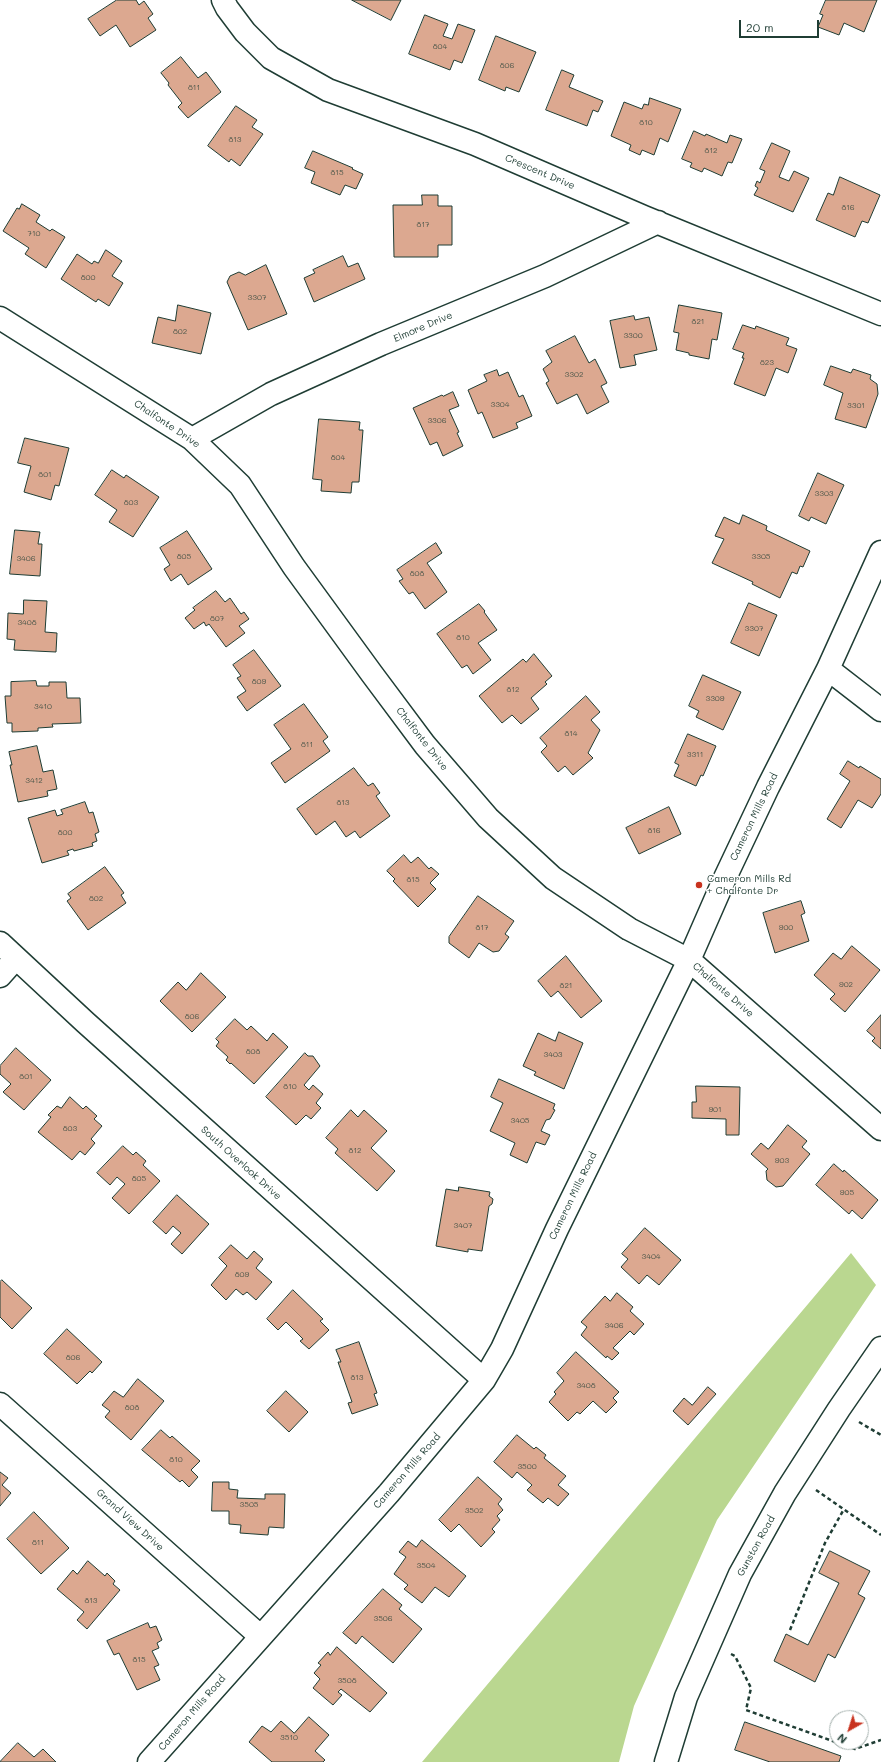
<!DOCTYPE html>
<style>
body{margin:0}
#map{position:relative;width:881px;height:1762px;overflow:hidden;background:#fff;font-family:Mali,sans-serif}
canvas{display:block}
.north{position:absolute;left:829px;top:1710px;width:40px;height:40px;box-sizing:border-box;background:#fff;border:1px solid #a5b1ae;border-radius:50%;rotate:219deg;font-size:11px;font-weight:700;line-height:16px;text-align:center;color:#1f3d34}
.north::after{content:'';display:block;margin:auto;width:14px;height:18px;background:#c8321e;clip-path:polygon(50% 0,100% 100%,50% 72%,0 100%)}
.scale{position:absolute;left:739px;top:20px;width:80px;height:18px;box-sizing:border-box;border:2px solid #1f3d34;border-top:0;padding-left:5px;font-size:12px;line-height:14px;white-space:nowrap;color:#1f3d34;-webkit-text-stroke:3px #fff;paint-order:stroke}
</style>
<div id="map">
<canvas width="881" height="1762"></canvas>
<div class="north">N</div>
<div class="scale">20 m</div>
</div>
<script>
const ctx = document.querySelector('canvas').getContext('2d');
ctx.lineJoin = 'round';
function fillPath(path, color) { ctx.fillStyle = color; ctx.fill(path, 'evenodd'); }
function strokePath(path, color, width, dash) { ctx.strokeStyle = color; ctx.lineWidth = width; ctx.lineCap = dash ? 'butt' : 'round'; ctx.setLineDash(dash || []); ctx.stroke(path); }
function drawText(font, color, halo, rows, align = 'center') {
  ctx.font = font + ' Mali,sans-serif'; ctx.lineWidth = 3; ctx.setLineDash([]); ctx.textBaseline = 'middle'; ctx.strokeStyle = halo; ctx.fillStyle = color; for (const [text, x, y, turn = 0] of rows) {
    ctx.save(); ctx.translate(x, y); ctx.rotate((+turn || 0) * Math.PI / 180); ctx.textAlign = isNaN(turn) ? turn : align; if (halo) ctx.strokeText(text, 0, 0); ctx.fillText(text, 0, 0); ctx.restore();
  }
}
fillPath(new Path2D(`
 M851 1253 876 1285 717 1520 634 1706 619 1762H422Z`), '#bad790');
const building = new Path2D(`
 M117 0H136L139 5 144 1 153 14 148 18 156 30 130 47 116 25 100 36 88 19Z
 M352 0H401L391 20Z
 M826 0H877L864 32 844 23 839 35 818 27 823 15 820 14Z
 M425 15 448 24 443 36 452 39 458 24 475 30 462 63 454 60 450 70 409 54Z
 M496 36 536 52 519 92 506 87 505 91 479 80Z
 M181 57 198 78 206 72 221 92 188 118 178 107 182 103 168 85 169 83 161 73Z
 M562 70 574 75 569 87 603 101 598 112 593 110 587 126 546 110Z
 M650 98 681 109 668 142 660 138 654 155 642 150 640 155 629 150 631 145 611 136 624 102 642 109 644 104 648 105Z
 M236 106 257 120 252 127 263 134 240 166 231 159 229 162 208 146Z
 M694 131 705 136 706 134 727 143 730 135 742 139 732 163 728 162 722 176 704 168 702 172 690 167 692 163 682 159Z
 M772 143 790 151 779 177 789 181 794 171 809 178 793 212 754 195 758 188 755 186 757 181 760 183 765 171 760 169Z
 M313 151 353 168 352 169 363 174 356 189 345 185 340 195 311 183 315 172 305 168Z
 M840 177 880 195 868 223 862 221 855 237 816 220 828 193 833 195Z
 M422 195H438V206H452V245H438V257H394L393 205H422Z
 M22 204 40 215 36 222 50 231 52 229 65 237 46 268 25 254 29 248 3 231 17 208 19 209Z
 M106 250 122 261 112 276 123 283 109 306 98 299 96 302 61 279 77 254 92 264 94 261 98 263Z
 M343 256 348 267 358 263 365 279 314 302 304 278 315 273 313 270Z
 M266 265 287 314 248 330 227 282 230 276 239 272 245 275Z
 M178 305 211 313 201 354 152 343 158 317 175 321Z
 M679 305 722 313 717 340 712 339 709 359 689 355V353L676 350 679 333 674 332Z
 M634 316 635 320 649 317 657 350 634 355 636 365 620 368 610 321Z
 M743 325 755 329 756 326 789 338 786 345 797 349 788 373 776 368 765 396 734 384 744 358H742L744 353 733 349Z
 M575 336 589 363 595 359 607 383 601 386 609 402 587 414 577 394 557 404 546 383 549 381 543 369 552 362 546 351Z
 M831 366 851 373 853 369 871 375 870 379 877 384 878 394 866 428 835 419 843 393 824 385Z
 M497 370 499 376 508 372 519 397 523 395 532 416 516 423 518 428 493 438 482 412 478 414 468 390 487 381 484 375Z
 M453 392 459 406 449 410 459 432 457 433 463 446 443 456 437 442 430 445 413 408 442 395 443 396Z
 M319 419 360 422 359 430H363L359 482H352L351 493 321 491 322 480 313 479Z
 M25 438 69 448 59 486 55 485 51 500 24 492 31 466 18 463Z
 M112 470 124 478 126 475 159 497 133 537 109 522 117 510 95 495Z
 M818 473 844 485 826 524 811 517 809 521 799 516Z
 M743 515 767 526 766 530 810 551 803 567 800 566 797 574 792 572 780 598 752 584 753 582 712 563 724 539 715 536 724 517 739 524Z
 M15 530 40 532 38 544H42L40 576 10 574Z
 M187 531 212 569 188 585 181 574 171 581 164 569 170 565 160 548Z
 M436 543 442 553 427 563 447 592 425 609 413 592 409 594 399 581 403 579 397 570Z
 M216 591 225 602 230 598 241 614 244 612 249 619 239 626 245 633 226 647 209 624 206 626 204 622 194 629 185 618 195 610 193 608Z
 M24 600 47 601 45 632 57 633 56 652 14 650 15 640 7 639 8 613 23 614Z
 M749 603 777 615 759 656 731 643Z
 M479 604 485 611 484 612 497 630 478 643 491 660 473 674 467 665 462 668 437 634Z
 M254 650 281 686 247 711 237 697 246 691 237 678 241 676 233 665Z
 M534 654 552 676 545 682 547 684 531 698 539 709 521 724 512 715 502 723 479 696 523 659 526 662Z
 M703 675 741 692 723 730 696 717 699 711 689 706Z
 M36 681 37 686H49V682H66L67 698H80L81 723 52 724 53 727 38 728V731L12 732V723H7L5 696H11V682Z
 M586 696 600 712 591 720 600 730 588 753 593 758 573 775 565 766 558 772 541 752 547 746 540 738Z
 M304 704 328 737 323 741 330 751 285 783 271 763 291 749 274 725Z
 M688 734 716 746 703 776 701 775 696 786 674 776 679 765 675 763Z
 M37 746 43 772 53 770 57 789 47 791 48 796 18 802 10 765H12L9 752Z
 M848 761 859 768 860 766 881 779V794L872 808 858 800 841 828 827 819 850 781 840 774Z
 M354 768 368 786 373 783 380 793 376 796 390 816 360 838 355 831 346 837 335 821 316 835 297 809Z
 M85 802 89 813 93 812 99 832 95 834 97 841 92 843 93 846 74 851 73 849 67 851 69 855 42 863 28 818 55 810 57 816 63 814 61 810Z
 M669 807 681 834 639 854 626 828Z
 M404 855 411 863 418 857 429 869 431 867 439 874 430 883 436 889 418 907 393 881 395 879 387 871Z
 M105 867 124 893 121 895 126 903 88 930 67 901 71 898 68 894Z
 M478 896 514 921 505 934 509 937 499 951 493 952 479 943 469 958 449 943V937Z
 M801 901 805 913 801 915 809 941 775 953 763 913Z
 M852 946 880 970 845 1012 830 999 835 994 814 975 833 953 841 959Z
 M566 956 602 1001 581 1018 558 991 551 997 538 981Z
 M201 973 226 997 192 1032 160 1001 178 982 186 990Z
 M881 1015V1049L872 1041 875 1038 867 1031Z
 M235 1019 247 1030 251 1026 267 1041 273 1033 288 1047 254 1084 231 1063 230 1064 226 1060 228 1057 216 1046 219 1042 216 1039Z
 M559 1032 583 1043 564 1089 534 1075 536 1072 523 1066 538 1033 555 1041Z
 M16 1048 51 1080 24 1110 3 1092 11 1084 0 1074V1066Z
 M305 1053 308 1056H313L320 1066 304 1085 309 1090 313 1085 323 1094 316 1103 321 1108 311 1119 306 1115 296 1125 266 1097Z
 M499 1079 555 1104 553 1109 555 1110 550 1119 546 1120 541 1131 550 1135 545 1145 536 1142 527 1163 510 1155 515 1143 490 1131 503 1103 491 1097Z
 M696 1086 740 1087 739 1135H726V1119L692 1118V1102H696Z
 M70 1097 83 1109 86 1106 97 1116 94 1119 102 1126 91 1139 95 1143 85 1155 80 1151 72 1160 38 1132 51 1117 48 1115 57 1106 61 1108Z
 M351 1110 358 1117 364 1110 387 1131 371 1148 395 1171 377 1191 335 1153 338 1149 326 1138Z
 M788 1125 807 1141 802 1147 810 1154 783 1186 776 1187 767 1180 766 1171 768 1169 751 1154 761 1143 768 1149Z
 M123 1146 133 1155 136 1152 146 1161 143 1165 160 1181 129 1214 112 1198 125 1184 117 1177 110 1185 97 1173Z
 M834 1164 843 1172 844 1170 878 1200 862 1219 852 1210 849 1214 816 1185Z
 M459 1187 490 1192 489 1196 493 1199 492 1204 489 1206 482 1251 468 1249V1252L436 1246 446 1189 458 1191Z
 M177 1195 209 1224 182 1254 171 1244 181 1233 173 1226 166 1234 153 1222Z
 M645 1228 681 1260 659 1285 647 1275 639 1284 621 1267 628 1259 622 1254Z
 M231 1245 247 1259 254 1251 263 1259 256 1268 272 1282 256 1300 247 1292 243 1295 236 1289 226 1300 211 1285 227 1266 219 1258Z
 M2 1280 32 1308 12 1329 0 1317V1282Z
 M293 1290 323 1319 320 1321 329 1330 309 1349 300 1341 303 1339 286 1322 278 1330 267 1319Z
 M617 1293 633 1307 630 1311 644 1324 634 1335 630 1331 613 1348 619 1353 612 1360 607 1356 606 1358 581 1335 587 1327 581 1322 605 1296 610 1301Z
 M67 1329 102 1362 92 1373 90 1371 77 1384 44 1354Z
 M359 1342 377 1393 374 1394 378 1405 352 1414 348 1403 352 1402 338 1362H341L336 1350Z
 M576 1352 619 1392 613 1398 617 1402 606 1413 593 1401 580 1414 577 1412 568 1421 549 1402 556 1394 554 1392 564 1381 557 1373Z
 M138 1379 164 1401 131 1440 105 1417 110 1411 102 1405 114 1391 123 1397Z
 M708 1387 716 1394 688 1425 673 1411 684 1398 692 1405Z
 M286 1391 308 1412 289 1432 267 1411Z
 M161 1430 170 1438 172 1436 200 1461 191 1470 198 1477 189 1487 182 1480 180 1482 142 1450Z
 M517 1435 534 1449 536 1447 546 1455 544 1458 566 1476 558 1485 569 1494 558 1506 548 1498 543 1503 527 1490 532 1485 517 1472 512 1478 494 1462Z
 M0 1472 8 1478 2 1485 11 1493 0 1506Z
 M478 1477 502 1499 498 1504 503 1510 497 1516 500 1520 492 1529 495 1532 481 1547 459 1524 451 1532 439 1520Z
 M213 1482H229V1489L238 1490 237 1498 265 1499V1494H285L284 1528 269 1527 268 1535 240 1533 241 1525 229 1524V1511H212Z
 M34 1512 69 1548 41 1574 7 1539Z
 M422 1540 466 1576 449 1597 435 1587 422 1603 404 1589 408 1585 394 1574 406 1557 399 1552 408 1541 416 1547Z
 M830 1551 870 1571 858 1594 865 1598 835 1658 828 1654 815 1682 774 1661 786 1634 808 1645 839 1583 819 1573Z
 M88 1561 105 1576 107 1573 115 1581 113 1584 120 1590 87 1629 77 1620 84 1612 57 1589 73 1570 77 1574Z
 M383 1589 402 1605 399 1609 422 1629 393 1663 362 1636 356 1644 343 1633Z
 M148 1623 150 1628 156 1626 162 1640 157 1643 159 1648 152 1651 159 1665 154 1667 160 1680 137 1690 119 1653 114 1655 107 1641Z
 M337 1647 387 1693 370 1712 341 1689 338 1692 342 1695 333 1705 313 1688 320 1679 314 1673 321 1665 318 1663 328 1652 330 1655Z
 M309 1717 329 1735 315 1751 325 1760 323 1762H272L249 1742 262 1726 271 1732 281 1721 294 1733Z
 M745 1722 841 1756 839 1762H770L735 1750Z
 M18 1743 34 1757 43 1749 56 1762H0Z`);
fillPath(building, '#dca890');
strokePath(building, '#1f3d34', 1);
const minor = new Path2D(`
 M223 0 227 8 245 32 271 58 328 90 475 144 644 217 881 314
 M0 318 192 439 240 485 294 567 372 674 425 745 488 818 553 878 629 929 689 960 881 1129
 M192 439 271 394 381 344 545 276 658 222
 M828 669 881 710
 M0 943 85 1022 484 1380
 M0 976 16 958
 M0 1404 260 1636
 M149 1762 389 1493 484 1380 502 1349 557 1229 689 960 724 880 768 787 828 669 881 552
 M666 1762 686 1697 740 1574 785 1493 839 1409 881 1348`);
strokePath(minor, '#1f3d34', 25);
strokePath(new Path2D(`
 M859 1422 881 1435
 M816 1490 881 1535
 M790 1630 825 1543 844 1509
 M731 1654 735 1656 751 1688 746 1710 855 1749 881 1740`), '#1f3d34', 2.5, [4, 3]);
strokePath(minor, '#fff', 22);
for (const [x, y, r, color] of [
 [699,885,4,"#c8321e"]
]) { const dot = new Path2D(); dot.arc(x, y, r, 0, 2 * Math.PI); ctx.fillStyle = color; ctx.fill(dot); strokePath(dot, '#fff', 1.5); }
drawText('8px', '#4e584b', null, [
 ["804",440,47],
 ["806",507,66],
 ["811",194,88],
 ["810",646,123],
 ["813",235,140],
 ["812",711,151],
 ["815",337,173],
 ["816",848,208],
 ["817",423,225],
 ["710",34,234],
 ["800",88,278],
 ["3307",257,298],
 ["821",698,322],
 ["802",180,332],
 ["3300",633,336],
 ["823",767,363],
 ["3302",574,375],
 ["3304",500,405],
 ["3301",856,406],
 ["3306",437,421],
 ["804",338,458],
 ["801",45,475],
 ["3303",824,494],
 ["803",131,503],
 ["805",184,557],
 ["3305",761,557],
 ["3406",26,559],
 ["808",417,574],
 ["807",217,619],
 ["3408",27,623],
 ["3307",754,629],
 ["810",463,638],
 ["809",259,682],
 ["812",513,690],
 ["3309",715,699],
 ["3410",43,707],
 ["814",571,734],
 ["811",307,745],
 ["3311",695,755],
 ["3412",34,781],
 ["813",343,803],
 ["816",654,831],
 ["800",65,833],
 ["815",413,880],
 ["802",96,899],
 ["817",482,928],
 ["900",786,928],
 ["902",846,985],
 ["821",566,986],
 ["806",192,1017],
 ["808",253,1052],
 ["3403",553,1055],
 ["801",26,1077],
 ["810",290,1087],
 ["901",715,1110],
 ["3405",520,1121],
 ["803",70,1129],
 ["812",355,1151],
 ["903",782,1161],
 ["805",139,1179],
 ["905",847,1193],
 ["3407",463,1226],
 ["3404",651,1257],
 ["809",242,1275],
 ["3406",614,1326],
 ["806",73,1358],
 ["813",357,1378],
 ["3408",586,1386],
 ["808",132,1408],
 ["810",176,1460],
 ["3500",527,1467],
 ["3505",249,1505],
 ["3502",474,1511],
 ["811",38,1543],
 ["3504",426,1566],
 ["813",91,1601],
 ["3506",383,1619],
 ["815",139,1660],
 ["3508",347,1681],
 ["3510",289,1738]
]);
drawText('10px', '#1f3d34', '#fff', [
 ["Crescent Drive",540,172,23],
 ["Elmore Drive",423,327,-23],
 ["Chalfonte Drive",167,424,34],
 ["Chalfonte Drive",422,739,52],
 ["Cameron Mills Road",754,817,-64],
 ["Chalfonte Drive",723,990,41],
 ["South Overlook Drive",241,1163,42],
 ["Cameron Mills Road",573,1196,-64],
 ["Cameron Mills Road",407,1471,-49],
 ["Grand View Drive",130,1520,42],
 ["Gunston Road",756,1546,-61],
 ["Cameron Mills Road",192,1713,-49]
]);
drawText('10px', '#1f3d34', '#fff', [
 ["Cameron Mills Rd",707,879],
 ["+ Chalfonte Dr",707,891]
], 'left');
</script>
